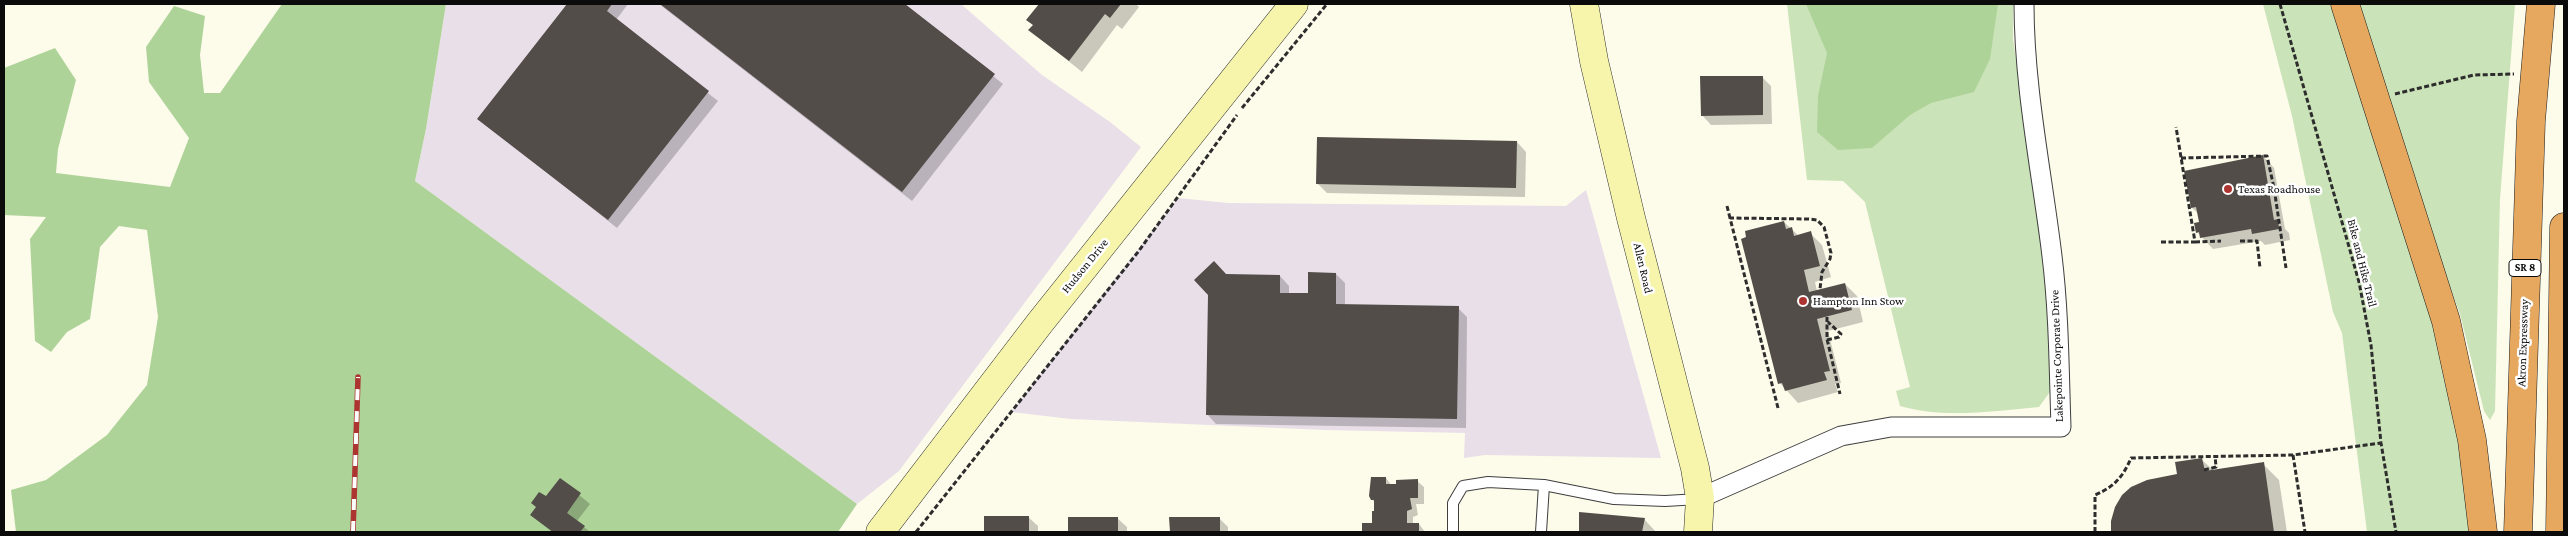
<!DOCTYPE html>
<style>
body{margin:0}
#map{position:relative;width:2568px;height:536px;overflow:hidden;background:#fdfbea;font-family:"Crimson Pro",serif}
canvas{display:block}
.frame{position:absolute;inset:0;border:5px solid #0b0b0b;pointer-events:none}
</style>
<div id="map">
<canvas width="2568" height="536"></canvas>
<div class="frame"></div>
</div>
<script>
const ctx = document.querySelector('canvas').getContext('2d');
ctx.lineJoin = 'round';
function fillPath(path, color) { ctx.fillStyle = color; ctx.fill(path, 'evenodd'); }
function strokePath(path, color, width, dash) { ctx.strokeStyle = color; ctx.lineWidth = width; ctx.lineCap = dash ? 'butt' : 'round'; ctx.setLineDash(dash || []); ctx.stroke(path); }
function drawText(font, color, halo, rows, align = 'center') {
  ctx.font = font + ' "Crimson Pro",serif'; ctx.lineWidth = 5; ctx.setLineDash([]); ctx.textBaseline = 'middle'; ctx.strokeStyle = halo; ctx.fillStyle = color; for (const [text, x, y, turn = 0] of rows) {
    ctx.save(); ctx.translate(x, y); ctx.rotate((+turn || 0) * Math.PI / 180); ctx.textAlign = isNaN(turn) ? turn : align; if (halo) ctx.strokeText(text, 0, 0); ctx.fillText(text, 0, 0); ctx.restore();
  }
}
fillPath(new Path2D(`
 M446 4H961L1042 75 1110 122 1141 147 899 471 857 504 415 181 426 129Z
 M1586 190 1661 458 1485 455 1464 458 1465 433 1325 430 1071 419 1011 412 1178 198 1228 203 1566 206Z`), '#e9dfe9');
fillPath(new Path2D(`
 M1787 4H2013V39L2034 180 2048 307 2052 389 2039 407C1994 411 1944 419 1900 406L1896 391 1910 387 1865 202 1843 181 1807 180Z
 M2263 4H2330L2396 192 2456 392 2473 532H2367L2342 333 2333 312 2292 116Z
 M2351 4H2515L2500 199 2495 411 2490 420 2484 411 2460 314 2386 111Z`), '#cbe3b8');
fillPath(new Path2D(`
 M282 4H446L426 129 415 181 857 504 838 532H16L11 490 46 480 107 435 147 385 158 317 147 230 119 226 100 247 90 319 67 332 51 352 35 341 30 239 46 217 4 215V68L55 48 76 80 58 149 56 173 170 187 189 138 149 82 146 47 174 6 205 16 200 55 204 93H220Z
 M1806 4H1998L1990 59 1974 92 1931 103 1910 115 1872 148 1838 150 1817 132 1818 96 1827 53Z`), '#aed399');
fillPath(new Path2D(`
 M568 4H628L616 20 718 101 617 228 478 118Z
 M659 4H903L1003 84 912 201Z
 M1040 4H1136L1139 7 1122 29 1117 25 1082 72 1030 30 1034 25 1028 20Z
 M1762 77 1771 86 1772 124 1711 125 1702 115Z
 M1517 142 1526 152 1525 197 1327 193 1318 184Z
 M2263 156 2274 168 2285 229 2289 233 2290 240 2265 245 2261 241 2213 249 2197 232 2200 223 2199 214 2192 208Z
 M1784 222 1799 236 1810 233 1822 245 1831 277 1815 282 1817 291 1845 284 1857 296 1863 322 1828 331 1841 383 1835 384 1838 392 1798 403 1780 383Z
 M1336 274 1345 283V306L1458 308 1467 317 1466 428 1216 424 1207 414 1226 276H1280L1289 286V294L1309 295Z
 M2201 459 2214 471 2263 464 2279 480 2287 532H2114L2112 521Z
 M1386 478 1392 486 1417 481 1424 487V504H1416L1418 515 1413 517V524H1419L1425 532H1363V524H1373L1375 503 1372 499Z
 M560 479 590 504 577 521 590 532H552L531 515Z
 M1580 513 1644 519 1656 532H1580Z
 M1028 517 1038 526V532H985V518Z
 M1117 518 1127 527V532H1069V519Z
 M1171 518H1219L1228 527V532H1171Z`), '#0003');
fillPath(new Path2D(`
 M567 4H612L607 11 709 91 608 220 477 119Z
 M660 4H905L995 74 902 192Z
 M1039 4H1121L1110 18 1105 14 1069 61 1028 30 1033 25 1026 20Z
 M1700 76H1763V115L1701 116Z
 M1317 137 1517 141 1516 188 1316 184Z
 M2263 155 2274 220 2278 219 2279 229 2252 234 2251 229 2200 238 2199 232 2196 233 2194 223 2199 222 2196 207 2191 208 2184 171Z
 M1784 221 1786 229 1792 227 1794 236 1811 231 1820 266 1804 270 1809 292 1845 283 1852 310 1817 319 1830 371 1824 372 1827 380 1785 391 1782 383 1778 384 1741 239 1746 237 1745 231Z
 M1214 261 1226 274 1280 275V293H1308V272L1336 273V304L1459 306 1457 419 1206 415 1208 295 1194 280Z
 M2202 458 2205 471 2264 462 2274 532H2111V521L2115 507 2122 495 2131 487 2147 480 2177 474 2175 462Z
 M1371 477H1386V484H1396V480L1418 479V498H1410L1412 509 1407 511V523H1419V532H1362V523H1372V511H1374V500H1371L1369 496Z
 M560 478 581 493 567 513 585 526 580 532H553L530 515 536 507 531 503 539 492 546 496Z
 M1579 512 1645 518 1642 532H1579Z
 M984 516H1029V532H984Z
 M1068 517H1118V532H1068Z
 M1169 517H1220V532H1170Z`), '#524d48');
const lane = new Path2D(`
 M1453 532V503L1463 486 1488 482 1544 485 1614 499 1665 501 1699 499
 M1541 532 1544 485`);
const street = new Path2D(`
 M1700 498 1841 436 1891 427H2061C2059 370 2059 313 2052 256 2042 173 2024 88 2024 4`);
const secondary = new Path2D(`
 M1584 4 1594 61 1631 218 1695 468 1700 498 1698 532
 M880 532 1039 324 1294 4`);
const highway = new Path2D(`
 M2345 4 2446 321 2472 440 2483 532
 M2518 532 2531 121 2541 4
 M2560 532 2564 227`);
strokePath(lane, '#3e3e3e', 12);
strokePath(street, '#3e3e3e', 21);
strokePath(secondary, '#2d2d2d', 29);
strokePath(highway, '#1c1c1c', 29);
strokePath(new Path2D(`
 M2280 4 2359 282 2371 345 2381 443 2396 532
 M2395 94 2474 75 2514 74
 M1242 108 1327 4
 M2181 158 2267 156 2274 188 2286 268
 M1727 206 1730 218
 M2240 241H2257L2260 268
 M2161 242H2195L2176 127
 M2195 242 2221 241
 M1827 317V339L1840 394
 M1827 340 1839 337 1841 334 1828 322
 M1778 408 1730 218 1809 219 1817 220 1824 227 1831 253 1830 259 1822 272 1820 289
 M2293 455 2305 532
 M2204 470 2216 467 2215 455
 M916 532 1138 252 1237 115
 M2095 532V495C2114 487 2123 477 2131 458L2293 455 2381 443`), '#2d2d2d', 3, [5, 2.5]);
strokePath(lane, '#fff', 10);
strokePath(street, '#fff', 19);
strokePath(secondary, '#f7f5ab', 28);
strokePath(highway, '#e6a85f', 28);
const rail = new Path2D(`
 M353 532 358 377`);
strokePath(rail, '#ac3531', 5.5);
strokePath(rail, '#fff', 4, [11]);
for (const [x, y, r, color] of [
 [2228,189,5,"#ac3531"],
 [1803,301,5,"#ac3531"]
]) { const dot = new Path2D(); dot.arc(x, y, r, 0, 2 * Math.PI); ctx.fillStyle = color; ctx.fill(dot); strokePath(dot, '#fff', 2); }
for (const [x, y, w] of [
 [2525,268,32]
]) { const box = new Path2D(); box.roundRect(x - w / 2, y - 8.5, w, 17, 4); ctx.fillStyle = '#fff'; ctx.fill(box); strokePath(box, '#0b0b0b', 1); }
drawText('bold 11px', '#0b0b0b', null, [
 ["SR 8",2525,268]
]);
drawText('12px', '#0b0b0b', '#fff', [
 ["Texas Roadhouse",2238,189],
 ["Hampton Inn Stow",1813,301]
], 'left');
drawText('12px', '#0b0b0b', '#fff', [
 ["Bike and Hike Trail",2362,263,76],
 ["Hudson Drive",1085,266,-51],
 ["Allen Road",1643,268,77],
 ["Akron Expressway",2523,343,-88],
 ["Lakepointe Corporate Drive",2057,356,-92]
]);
</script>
